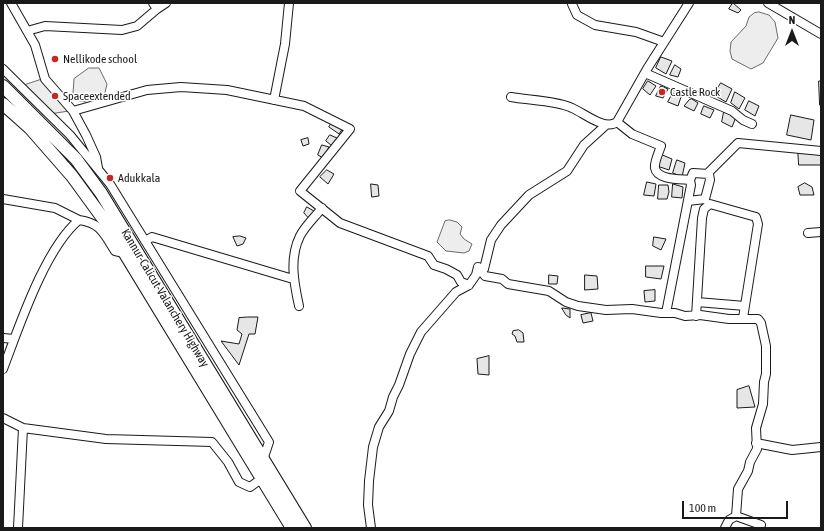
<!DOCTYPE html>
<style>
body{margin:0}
#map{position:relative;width:824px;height:531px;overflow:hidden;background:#fff;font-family:"Asap Condensed",sans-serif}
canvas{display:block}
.frame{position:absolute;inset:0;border:4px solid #1a1a1a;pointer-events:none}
.north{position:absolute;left:772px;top:12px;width:40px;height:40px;-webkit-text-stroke:3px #fff;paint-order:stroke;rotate:0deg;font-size:11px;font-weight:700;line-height:16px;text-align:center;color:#1a1a1a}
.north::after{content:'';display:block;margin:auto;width:14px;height:18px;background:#1a1a1a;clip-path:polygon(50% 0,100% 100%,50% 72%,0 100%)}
.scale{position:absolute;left:682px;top:501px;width:106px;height:18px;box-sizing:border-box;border:2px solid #1a1a1a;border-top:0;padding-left:5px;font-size:12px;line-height:14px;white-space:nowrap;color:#1a1a1a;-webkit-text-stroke:3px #fff;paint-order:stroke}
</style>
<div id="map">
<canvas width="824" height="531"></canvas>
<div class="frame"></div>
<div class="north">N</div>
<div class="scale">100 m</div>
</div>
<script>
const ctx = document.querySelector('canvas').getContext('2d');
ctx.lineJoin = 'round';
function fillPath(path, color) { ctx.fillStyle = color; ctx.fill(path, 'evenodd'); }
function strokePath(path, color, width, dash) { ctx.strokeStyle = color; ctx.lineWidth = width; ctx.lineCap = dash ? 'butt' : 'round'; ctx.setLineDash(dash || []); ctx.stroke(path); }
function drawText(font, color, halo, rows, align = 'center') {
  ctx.font = font + ' "Asap Condensed",sans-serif'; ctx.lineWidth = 3; ctx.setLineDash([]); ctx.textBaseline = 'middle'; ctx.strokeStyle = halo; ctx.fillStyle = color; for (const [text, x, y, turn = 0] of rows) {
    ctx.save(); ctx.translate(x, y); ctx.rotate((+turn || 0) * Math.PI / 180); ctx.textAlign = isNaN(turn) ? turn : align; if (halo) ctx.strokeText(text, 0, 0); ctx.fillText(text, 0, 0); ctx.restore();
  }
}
const built = new Path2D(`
 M759 12 769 15 775 22 778 38 763 63 751 69 732 59 730 51 731 42 746 26 749 17 754 13Z
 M89 68H99L107 84 104 97 91 103 76 100 73 93 74 79Z
 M43 79 69 111 43 115 25 85Z
 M450 220 457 222 462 227 460 234 464 239 472 244 469 251 464 253 446 251 437 242 445 221Z`);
fillPath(built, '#ededed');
strokePath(built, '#6a6a6a', 1);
const building = new Path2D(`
 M733 3 741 10 738 13 729 9Z
 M661 57 672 61 666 74 656 68Z
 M675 65 681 69 678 77 670 75Z
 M648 81 656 86 650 95 643 89Z
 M819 81H821V105H820Z
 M721 83 732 89 726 102 714 95Z
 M661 86 668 89 663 98 656 96Z
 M735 92 745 98 739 109 731 103Z
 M673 93 681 97 678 106 668 102Z
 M692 99 698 103 694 111 684 106 689 100Z
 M749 101 759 106 755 116 745 110Z
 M704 106 714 110 710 118 701 114Z
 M724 112 736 117 732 127 722 122Z
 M791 115 814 120 811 140 787 135Z
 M332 123 343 128 339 134 329 127Z
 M330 135 337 138 332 146 326 141Z
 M308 138 309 144 303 146 301 140Z
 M322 145 329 147 323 158 318 155Z
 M798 148 821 151V165H799Z
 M660 154 672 159 669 170 657 166Z
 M677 160 685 163 682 177 673 173Z
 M327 170 334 174 328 184 320 177Z
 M647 182 656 184 654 196 644 195Z
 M805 183 812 187 814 195H800L798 187Z
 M371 184 378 185 379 196 372 197Z
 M673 184 683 187 682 198 672 197Z
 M659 185H668L669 192 667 199H658Z
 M307 207 319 214 311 221 304 213Z
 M240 236 246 238 243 244 237 246 233 237Z
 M654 237 666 239 661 250 653 246Z
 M646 266H664L661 279 646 277Z
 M549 275 558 276 557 284H549Z
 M585 275 597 276 598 289 585 290Z
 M655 290V301L645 302 644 291Z
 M562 308 570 309V318L566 315Z
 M591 313 593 321 583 323 581 315Z
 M248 317H258L255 334H249L239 365 221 341 239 344 242 334 237 330 239 318Z
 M519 330 523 333 524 342H517L515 336 512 334 513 331Z
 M489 356V375L478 374 477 359Z
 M749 386 755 407 737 408V390Z`);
fillPath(building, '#e6e6e6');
strokePath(building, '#1a1a1a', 1);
const minor = new Path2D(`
 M11 3 35 45 45 79 73 111 86 135 96 157 98 168
 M153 3 157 9 166 3
 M768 3 821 34
 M572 4 577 15 595 25 636 32 664 42
 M27 31 45 26 122 30 137 26 157 9
 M3 69 70 135 110 184 269 442 263 460
 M645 73 732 111 743 120 752 124
 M511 97C527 100 559 101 572 108 584 113 605 131 617 122L647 69 689 3
 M274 100 285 44 289 3
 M73 111 147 90 181 87 227 90 304 106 350 129 300 191 340 223 428 256 434 265 446 269 457 275 461 282 469 285
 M617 122 632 134 661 146C659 152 654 162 655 168 657 180 680 179 690 180L691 185 666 313
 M707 174 738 143 821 151
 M3 199 55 208 79 220
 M688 201 705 199 710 180 709 174 693 173 690 180
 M808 233 821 232
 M145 241 152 237 293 279
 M478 267 485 276 502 279 508 284 549 291 566 302 578 306 606 310 632 309 661 313H675L685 316 700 315 729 319H758L761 323 766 346V374L764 382 763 404 756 428 757 449 750 462 748 471 738 489 736 516 729 520 725 528
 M478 267 484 269 491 240 501 225 529 195 567 171 584 145 606 125
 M697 302 745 306
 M299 306C294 283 289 258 300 236 305 226 315 217 322 208
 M696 316 702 218 704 209 710 204 756 217 758 224 743 318
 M3 338 14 339
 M3 369C19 327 45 248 79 220 101 223 104 234 115 251L124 253
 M3 418 23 428 106 439 212 442 228 462 239 482 250 487 261 479
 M756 443 792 450 821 447
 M736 516 761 525
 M18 528 23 428
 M371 528 368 505 369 481 373 447 379 427 389 411 393 397 399 385 410 354 421 332 456 292 469 285 476 275 478 267`);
const highway = new Path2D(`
 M3 86 76 159 101 193 305 528
 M3 104 30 128 72 176 107 224 292 528`);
strokePath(minor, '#1a1a1a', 10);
strokePath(highway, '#1a1a1a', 14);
strokePath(minor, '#fff', 8);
strokePath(highway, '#fff', 12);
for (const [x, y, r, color] of [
 [55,59,4,"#c62828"],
 [662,92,4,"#c62828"],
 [55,96,4,"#c62828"],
 [110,178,4,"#c62828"]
]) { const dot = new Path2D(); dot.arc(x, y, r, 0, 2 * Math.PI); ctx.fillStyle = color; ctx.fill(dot); strokePath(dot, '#fff', 1.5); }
drawText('12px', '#1a1a1a', '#fff', [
 ["Nellikode school",63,59],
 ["Castle Rock",670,92],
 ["Spaceextended",63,96],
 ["Adukkala",118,178]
], 'left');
drawText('12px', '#1a1a1a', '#fff', [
 ["Kannur-Calicut-Valanchery Highway",165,298,59]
]);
</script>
